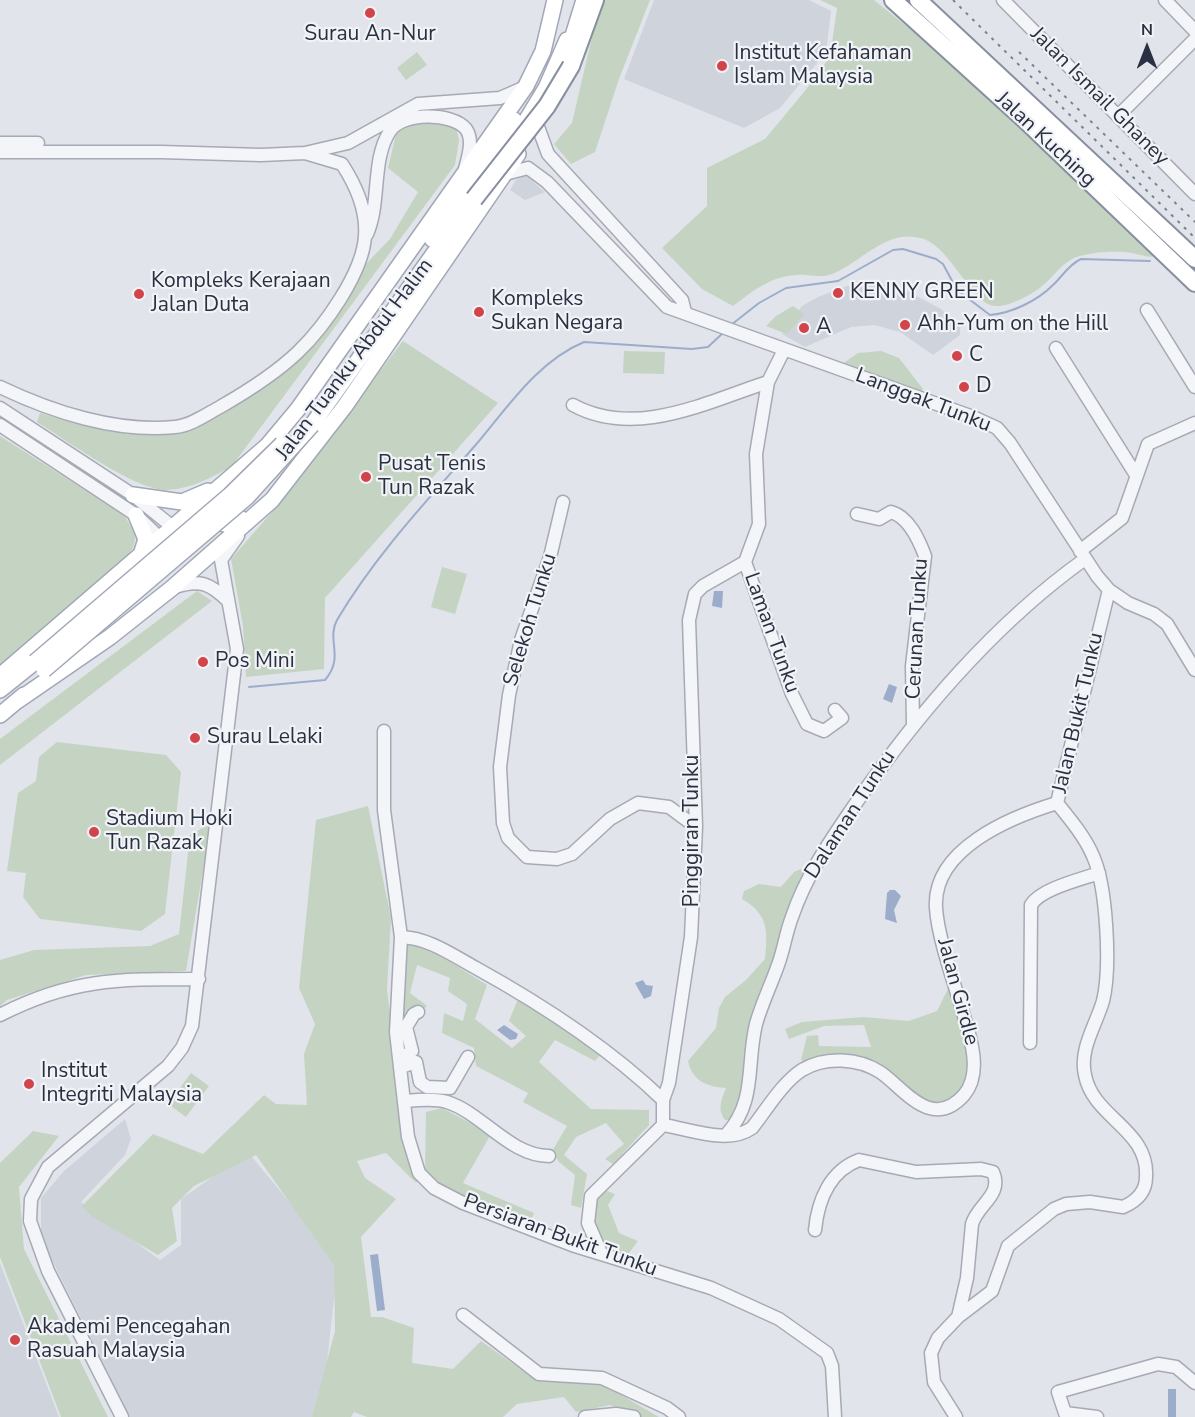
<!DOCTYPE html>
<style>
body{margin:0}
#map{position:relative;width:1195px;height:1417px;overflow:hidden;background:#e1e4ea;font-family:"Nunito Sans",sans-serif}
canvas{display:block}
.north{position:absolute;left:1117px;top:18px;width:60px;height:60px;-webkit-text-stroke:4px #f1f3f7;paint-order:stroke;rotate:0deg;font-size:16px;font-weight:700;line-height:24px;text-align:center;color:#293042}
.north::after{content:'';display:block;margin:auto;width:21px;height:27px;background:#293042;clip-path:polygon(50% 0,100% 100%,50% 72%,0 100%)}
</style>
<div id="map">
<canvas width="1195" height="1417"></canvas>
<div class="north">N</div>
</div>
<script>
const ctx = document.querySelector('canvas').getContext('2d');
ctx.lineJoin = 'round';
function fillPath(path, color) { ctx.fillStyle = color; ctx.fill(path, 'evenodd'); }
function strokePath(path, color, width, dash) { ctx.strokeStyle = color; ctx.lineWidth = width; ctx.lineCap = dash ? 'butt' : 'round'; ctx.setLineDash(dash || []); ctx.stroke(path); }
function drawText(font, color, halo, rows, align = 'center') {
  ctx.font = font + ' "Nunito Sans",sans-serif'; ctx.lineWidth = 4.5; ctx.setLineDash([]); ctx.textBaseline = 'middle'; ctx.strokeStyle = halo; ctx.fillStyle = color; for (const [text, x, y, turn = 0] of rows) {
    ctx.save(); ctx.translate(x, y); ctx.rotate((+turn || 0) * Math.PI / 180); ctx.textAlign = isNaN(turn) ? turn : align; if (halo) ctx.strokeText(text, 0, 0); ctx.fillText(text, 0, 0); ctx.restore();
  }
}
fillPath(new Path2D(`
 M654 0H809L831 11 826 52 780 108 744 128 624 79Z
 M526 175 540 188 545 192 525 200 510 190 516 180Z
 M882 285 905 290 941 309 960 327V335L933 355 900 332 874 325 851 327 805 347 782 334 802 306 818 297 847 286Z
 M125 1119 131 1139 125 1155 81 1202 160 1260 181 1245V1199L248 1152 338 1261 323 1399 312 1417H130L41 1238V1198L64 1171Z
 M0 1263 59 1417H0Z`), '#cfd3dc');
fillPath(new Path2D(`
 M603 0H650L619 79 595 152 571 164 554 144 572 123 594 28Z
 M820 0H874L982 87 1161 256C1147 259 1138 253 1125 252 1113 251 1092 252 1080 256 1062 261 1055 276 1041 287 1031 295 1008 307 996 306 972 306 953 250 924 239 886 226 860 265 829 275 820 278 807 274 797 275 771 276 753 291 733 306L702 289 662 248 707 206V168L765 139 804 92 830 57 837 8Z
 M417 52 427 65 406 80 397 68Z
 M429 118 455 123 459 140 455 165 232 466C211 478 193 488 168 490 137 492 65 439 37 422L40 413 89 427 169 435 213 418 280 373 363 267 390 239 418 192 388 168 397 130Z
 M793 306 804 314 787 334 766 326 776 316Z
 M403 341 498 403 451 456 452 465 441 468 325 598 324 669 246 677 243 626 231 559 271 513Z
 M624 351 665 352 664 374 623 373Z
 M881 351 899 358 923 389 921 394 838 367 858 353Z
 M0 436 124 515 136 535 133 548 122 563 0 669Z
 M442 567 467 574 455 614 431 607Z
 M197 591 212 601 0 765V739Z
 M57 742 166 755 181 772 165 914 141 931 40 919 23 897 26 873 7 871 18 793 36 781 39 757Z
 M368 806 391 918 387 989 408 1160 422 1182H415L386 1153 357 1161 365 1178 396 1199 361 1237 371 1317H382L414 1328 412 1363 453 1369 481 1341 537 1381 578 1379 606 1386 659 1417H639L610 1405 576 1412 564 1397 517 1404 503 1417H367L354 1412 351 1417H312L335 1331 334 1265 256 1155 194 1186 172 1208 177 1241 158 1255 91 1216 82 1206 153 1134 203 1154 264 1095 276 1104 307 1105 304 1054 315 1024 299 988 316 820Z
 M208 825 209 835 186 971 86 975 7 1000 0 1006V960L34 950 150 946 179 934 190 835Z
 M803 868 809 874 784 925 742 1107 731 1120H725C717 1110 721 1100 726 1088 706 1087 692 1080 688 1061L716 1028 719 1008 725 997 746 980 765 959C768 930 768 914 742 899L744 891 759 884 781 887 794 872Z
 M407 945 425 946 487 985 475 1019 512 1048 526 1036 509 1021 518 999 602 1053 595 1061 555 1040 539 1062 591 1109 649 1110V1125L613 1164 605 1159 624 1144 606 1123 576 1137 564 1155 587 1174 581 1208 571 1205 575 1175 559 1162 552 1151 567 1126 523 1102 528 1093 476 1066 474 1048 442 1033 444 1013 463 1021 467 1004 448 991 450 978 417 965 410 993 427 1006 402 1034Z
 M949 987C958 1015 990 1087 948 1102 942 1104 932 1103 925 1103L874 1064 807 1063 801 1060 807 1036 818 1035 819 1046 871 1047 864 1025 824 1026 789 1039 785 1029 802 1022 863 1017 909 1021 937 1011Z
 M191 1073 209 1086 186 1117 168 1104Z
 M442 1108 491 1134 463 1183 534 1213 530 1224 440 1187 425 1173 426 1112Z
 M33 1131 59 1136 19 1187 24 1249 108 1417H61L0 1257V1163Z
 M604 1190 615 1194 608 1205 619 1233 638 1241 626 1257 604 1248C595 1226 585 1210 604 1190Z`), '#c5d4c2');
fillPath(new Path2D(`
 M714 591H723L722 608 712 606Z
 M889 684 897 687 892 703 883 699Z
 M890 890H895L901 896 894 910 897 923 885 919 887 893Z
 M643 980 646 985 653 986 651 996 644 999 635 983Z
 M504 1025 518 1034 516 1039 510 1040 497 1030Z
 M378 1254 385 1310 377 1311 370 1255Z
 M1168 1389H1176V1417H1168Z`), '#9cadcb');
strokePath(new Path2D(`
 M731 325 759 303 786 288 838 281 893 250 903 249 936 259 943 264 957 290 990 315C1012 313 1037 301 1053 285 1063 276 1068 265 1081 259L1150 261
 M249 687 325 680C345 657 326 640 337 620 375 556 424 504 473 448 506 410 536 362 584 342L692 349 708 347 725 331`), '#9cadcb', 2);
const minor = new Path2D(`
 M1003 0 1195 194
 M1165 0 1195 31
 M1118 116 1195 39
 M537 124 548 154 682 300 685 312
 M0 143H38
 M0 152H161L261 155 305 153 348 143 418 104 500 98 525 87
 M505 174 528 168 547 182 667 307 973 417 997 428 1010 443 1097 576 1109 590 1128 603 1154 614 1167 624 1195 670
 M367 234C381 202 371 160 390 131 402 112 452 112 466 129 474 140 468 157 465 169
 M1147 310 1195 387
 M1056 348 1136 475
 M784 350 768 382 756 454 759 524 745 562 792 694 807 724 824 731 842 718 835 710
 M0 387C52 412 117 433 175 427 190 426 207 414 220 407 248 391 275 374 298 352 324 327 363 273 365 236 367 211 355 184 342 164L305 153
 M573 405C635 439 707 402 768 382
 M0 408 133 495 174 528
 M0 425 136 515 161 539
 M563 502 550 557 521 640 509 695 500 767 503 823 508 838 527 857 557 859 572 854 610 819 638 803 669 807 696 827
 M857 514 879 519 891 512C909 517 919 540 925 556L912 666 913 724
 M1080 551 1122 518 1148 444 1195 423
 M175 587C199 579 210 583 228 601
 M384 731V810L401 937 396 1032 408 1137 419 1173 434 1188 463 1203 572 1245 711 1288 779 1319 827 1353 832 1366 835 1417
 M401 937C429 938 452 955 476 968 543 1005 608 1047 663 1100
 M0 1015C72 978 120 979 199 979
 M1030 1043 1031 905C1040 889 1082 879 1099 873
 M400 1059 412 1051 406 1027 414 1014 418 1012
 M401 1067 416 1062 420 1082 427 1087 450 1088 468 1057
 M405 1101C417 1100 435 1098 447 1102 482 1113 510 1156 549 1156
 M663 1125V1100L669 1083 691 937 696 827 689 620 695 594 703 586 745 562
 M726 1135C757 1101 746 1065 756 1024 762 1003 771 985 778 965 784 949 786 932 792 917 806 875 832 838 856 803 920 711 994 624 1085 559
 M815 1230C818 1200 830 1171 859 1160L916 1172 981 1169 993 1172C1003 1195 978 1204 972 1224L967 1278 958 1317
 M601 1253 588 1223 591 1196 663 1125C690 1129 728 1145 752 1128 767 1109 782 1083 802 1070 825 1056 858 1058 880 1072 903 1087 931 1132 964 1095 979 1077 974 1051 968 1030 959 996 938 941 936 908 932 849 1011 817 1057 803
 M463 1315 539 1374 602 1378 667 1408 679 1417
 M122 1417 48 1271 30 1221 31 1199 48 1167 168 1066 182 1048 192 1026 237 649 221 560 238 536
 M585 1417 616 1414 634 1417
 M956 1417 934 1382 931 1353 938 1338 958 1317 992 1291 1008 1246 1054 1209 1066 1204 1090 1202 1123 1207C1137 1201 1146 1192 1146 1177 1149 1129 1093 1118 1085 1075 1079 1049 1096 1025 1103 1001 1111 968 1107 887 1093 856 1085 837 1070 819 1057 803L1109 590
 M1097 1417 1065 1413 1058 1392 1158 1364 1176 1367 1195 1383`);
const major = new Path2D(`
 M568 52 584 0
 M520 131 546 88 567 40
 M432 239 514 120
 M312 425 479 190
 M133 495 182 502 208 491
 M136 515 146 539 141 555
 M212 521 225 524 240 518
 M0 676 267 446 298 409 526 86 543 51 555 0
 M0 690 35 662
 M17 701 110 637 172 588 272 500 345 406 518 154
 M0 715 24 695`);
const highway = new Path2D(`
 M893 0 1024 119 1195 283
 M918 0 1195 259
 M571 66 595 0`);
strokePath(minor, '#a6aab4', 15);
strokePath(major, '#a0a7b6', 18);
strokePath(highway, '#888fa1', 20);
strokePath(minor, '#f4f5f8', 12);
strokePath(major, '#fff', 15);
strokePath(highway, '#fff', 16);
strokePath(new Path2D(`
 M953 0 1195 238
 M1019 52 1195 222`), '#7a8194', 2, [3, 6]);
const majorBridge = new Path2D(`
 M35 662 230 495 282 444
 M44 670 247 497 312 425`);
const highwayBridge = new Path2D(`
 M474 199 547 106 571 66`);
strokePath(majorBridge, '#a0a7b6', 18, []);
strokePath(highwayBridge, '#888fa1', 20, []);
strokePath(majorBridge, '#fff', 15);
strokePath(highwayBridge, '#fff', 16);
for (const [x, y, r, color] of [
 [370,13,6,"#d1444a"],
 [722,66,6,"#d1444a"],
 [838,293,6,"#d1444a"],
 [139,294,6,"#d1444a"],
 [479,312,6,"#d1444a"],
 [905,325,6,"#d1444a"],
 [804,328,6,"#d1444a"],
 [957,356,6,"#d1444a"],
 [964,387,6,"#d1444a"],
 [366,477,6,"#d1444a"],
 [203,662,6,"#d1444a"],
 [195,738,6,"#d1444a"],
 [94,832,6,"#d1444a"],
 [29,1084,6,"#d1444a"],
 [15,1340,6,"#d1444a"]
]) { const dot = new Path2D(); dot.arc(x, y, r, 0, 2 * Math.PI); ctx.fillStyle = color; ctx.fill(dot); strokePath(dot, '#f1f3f7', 2); }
drawText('21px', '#293042', '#f1f3f7', [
 ["Surau An-Nur",370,35,"center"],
 ["Institut Kefahaman",734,54],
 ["Islam Malaysia",734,78],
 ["Kompleks Kerajaan",151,282],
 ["Jalan Duta",151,306],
 ["KENNY GREEN",850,293],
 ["Kompleks",491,300],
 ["Sukan Negara",491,324],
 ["Ahh-Yum on the Hill",917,325],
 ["A",816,328],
 ["C",969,356],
 ["D",976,387],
 ["Pusat Tenis",378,465],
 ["Tun Razak",378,489],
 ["Pos Mini",215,662],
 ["Surau Lelaki",207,738],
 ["Stadium Hoki",106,820],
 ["Tun Razak",106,844],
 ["Institut",41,1072],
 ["Integriti Malaysia",41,1096],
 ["Akademi Pencegahan",27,1328],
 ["Rasuah Malaysia",27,1352]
], 'left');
drawText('21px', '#293042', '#f1f3f7', [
 ["Jalan Ismail Ghaney",1099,97,45],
 ["Jalan Kuching",1045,140,43],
 ["Jalan Tuanku Abdul Halim",355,360,-53],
 ["Langgak Tunku",923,401,21],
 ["Selekoh Tunku",531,620,-73],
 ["Cerunan Tunku",918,629,-87],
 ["Laman Tunku",771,633,70],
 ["Jalan Bukit Tunku",1079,713,-77],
 ["Dalaman Tunku",851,815,-57],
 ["Pinggiran Tunku",693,831,-90],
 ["Jalan Girdle",957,992,75],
 ["Persiaran Bukit Tunku",560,1236,20]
]);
</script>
